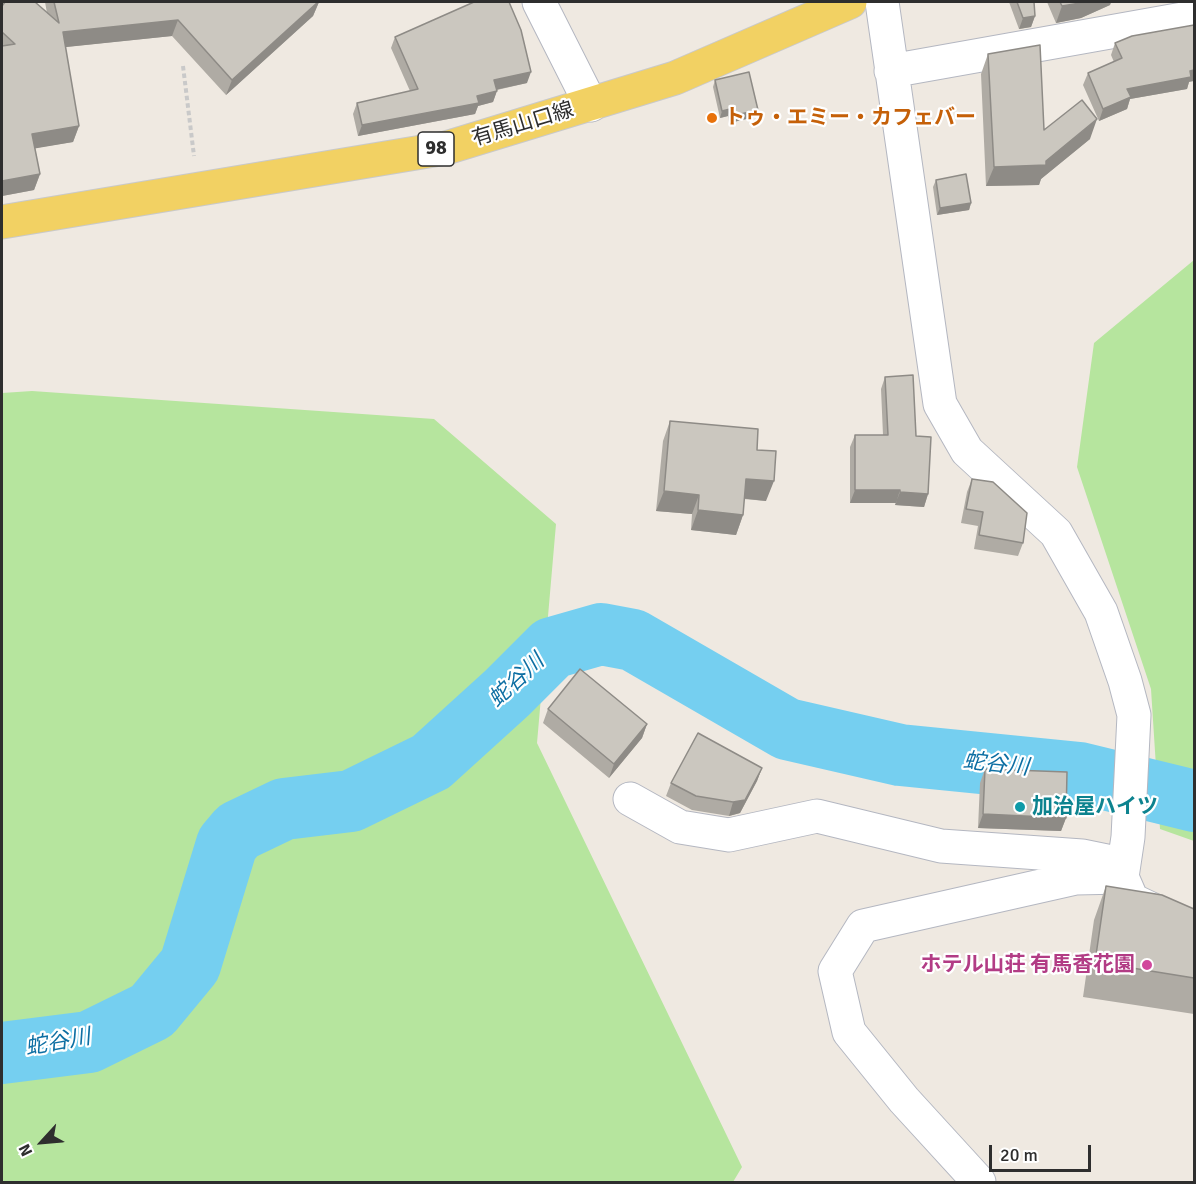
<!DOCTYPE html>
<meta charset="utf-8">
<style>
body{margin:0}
#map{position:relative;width:1196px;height:1184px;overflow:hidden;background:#efe9e1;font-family:Signika,sans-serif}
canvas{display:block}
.frame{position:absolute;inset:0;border:3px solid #2e2e2e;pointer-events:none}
.north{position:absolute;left:12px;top:1112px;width:60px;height:60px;-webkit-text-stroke:4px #fff;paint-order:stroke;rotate:244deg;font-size:16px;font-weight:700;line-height:24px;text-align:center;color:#2e2e2e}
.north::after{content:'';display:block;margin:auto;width:21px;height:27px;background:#2e2e2e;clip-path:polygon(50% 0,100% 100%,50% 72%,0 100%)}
.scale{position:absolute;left:989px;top:1145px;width:102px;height:27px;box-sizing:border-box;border:3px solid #2e2e2e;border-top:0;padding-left:8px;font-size:18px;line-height:21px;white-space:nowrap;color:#2e2e2e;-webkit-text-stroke:4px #fff;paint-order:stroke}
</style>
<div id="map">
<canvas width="1196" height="1184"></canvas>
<div class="frame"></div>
<div class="north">N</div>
<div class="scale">20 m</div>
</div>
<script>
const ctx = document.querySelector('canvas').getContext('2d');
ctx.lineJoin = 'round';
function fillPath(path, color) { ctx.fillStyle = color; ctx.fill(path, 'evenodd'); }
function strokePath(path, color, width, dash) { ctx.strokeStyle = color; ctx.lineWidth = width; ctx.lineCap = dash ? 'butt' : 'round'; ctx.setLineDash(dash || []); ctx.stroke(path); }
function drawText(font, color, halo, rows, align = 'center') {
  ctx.font = font + ' Signika,"Noto Sans JP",sans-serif'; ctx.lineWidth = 4.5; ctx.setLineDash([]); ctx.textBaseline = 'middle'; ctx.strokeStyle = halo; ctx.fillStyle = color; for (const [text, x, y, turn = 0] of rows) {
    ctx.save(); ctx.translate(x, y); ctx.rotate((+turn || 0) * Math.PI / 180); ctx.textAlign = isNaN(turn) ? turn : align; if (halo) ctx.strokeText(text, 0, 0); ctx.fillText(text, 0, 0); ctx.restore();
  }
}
fillPath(new Path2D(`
 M1194 260V841L1160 829 1151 689 1077 467 1094 343Z
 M32 391 434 419 556 524 537 743 742 1167 733 1182H2V393Z`), '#b6e59e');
strokePath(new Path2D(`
 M2 1053 89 1042 152 1011 190 965 227 844 238 831 284 809 351 801 431 762 507 693 552 648 601 634 633 640 787 729 900 755 1080 773 1194 801`), '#75cff0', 62);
const minor = new Path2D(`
 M539 2 591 105
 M882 2 940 404 967 451 1056 533 1101 612 1125 681 1134 715 1128 837 1122 877 1132 900 1185 925 1194 926
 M891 71 1194 17
 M630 799 680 827 729 835 817 816 941 846 1082 856 1116 863
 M979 1182 904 1100 849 1032 835 971 863 926 1076 878 1122 877`);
const major = new Path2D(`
 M2 222 446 148 675 78 850 2`);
strokePath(minor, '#b4b7c1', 35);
strokePath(major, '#c9c9c9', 35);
strokePath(new Path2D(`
 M183 66 194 156`), '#c9c9c9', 4, [4.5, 3]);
strokePath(minor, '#fff', 33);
strokePath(major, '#f2d163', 33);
fillPath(new Path2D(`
 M45 2H319L313 16 226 95 172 36 65 47 79 126 73 142 35 148 40 174 34 190 2 196V6L47 13Z
 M1009 2H1034L1035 16 1031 27 1019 29Z
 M1047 2H1111L1110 5 1081 18 1056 23Z
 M395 37 527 83 497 90 493 102 478 106 475 114 358 136 353 114 357 103 410 91 391 48Z
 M1115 43 1189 82 1187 89 1130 99 1127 109 1099 121 1083 85 1088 73 1114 62 1111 55Z
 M988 54 1044 130 1090 139 1041 179 1039 185 986 186 981 74Z
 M715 80 755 117 729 123 728 116 720 118 713 87Z
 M936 180 971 203 969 210 937 215 933 187Z
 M885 377 916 436 928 494 924 507 895 505 896 503H850V447L855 435H883L881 389Z
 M670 421 757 450 766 501 744 499 743 515 736 535 691 530 692 514 656 511 663 441Z
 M972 479 1023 543 1018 556 974 549 978 526 961 523 967 492Z
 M548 709 647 724 642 738 609 778 543 723Z
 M762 768 757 781 740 813 729 816 692 810 666 796 671 783Z
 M985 769 1066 818 1061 831 978 828 980 783Z
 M1106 886 1194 909V1014L1083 997 1094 920Z`), '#afaba4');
fillPath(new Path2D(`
 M318 2H319L313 16 226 95 232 80Z
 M1086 2H1111L1110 5 1081 18 1056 23 1062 6Z
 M1035 16 1031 27 1019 29 1023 18Z
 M178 20 172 36 57 48 63 32Z
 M1194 70V81L1189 82 1187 89 1130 99 1127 109 1099 121 1103 109 1127 89Z
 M531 72 527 83 490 91 494 80Z
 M497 91 493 102 478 106 475 114 358 136 362 125Z
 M730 109 728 116 720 118 722 111Z
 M758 110 755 117 729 123 732 116Z
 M1097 119 1090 139 1041 179 1039 185 986 186 994 167 1046 161Z
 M79 126 73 142 26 150 32 134Z
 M40 174 34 190 2 196V181Z
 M971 203 969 210 937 215 940 208Z
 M746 479 774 481 766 501 739 498Z
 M855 490H900L896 503H850Z
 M664 491 699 495 692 514 656 511Z
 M900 492 928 494 924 507 895 505Z
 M698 510 743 515 736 535 691 530Z
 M647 724 642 738 609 778 614 764Z
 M762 768 757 781 740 813 729 816 733 802Z
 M983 814 1066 818 1061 831 978 828Z`), '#8e8b86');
const building = new Path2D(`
 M5 2H35L59 23 54 2H318L232 80 178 20 63 32 79 126 32 134 40 174 2 181V46L15 44 2 32V6Z
 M474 2H509L521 30 531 72 494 80 497 91 477 96 479 103 362 125 357 103 418 89 395 37Z
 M1017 2H1034L1035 16 1023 18Z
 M1060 2H1086L1062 6Z
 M1194 25V70L1190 71 1191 77 1127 89 1131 97 1103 109 1088 73 1122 58 1115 43 1132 36Z
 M1040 45 1044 130 1082 100 1097 119 1046 161V165L994 167 988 54Z
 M749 72 758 110 732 116 730 109 722 111 715 80Z
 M966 174 971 203 940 208 936 180Z
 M913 375 916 436 931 437 928 494 900 492V490H855V435H888L885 377Z
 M670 421 758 429 757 450 776 451 774 481 746 479 743 515 698 510 699 495 664 491Z
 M972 479 993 482 1027 513 1023 543 979 535 983 512 966 509Z
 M580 669 647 724 614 764 548 709Z
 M698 733 762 768 745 800 733 802 696 796 671 783Z
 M985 769 1067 772 1066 818 983 814Z
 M1106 886 1162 895 1194 909V978L1095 962Z`);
fillPath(building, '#cbc7bf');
strokePath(building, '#8e8b86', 1.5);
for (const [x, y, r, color] of [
 [712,118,6,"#e8710a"],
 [1020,807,6,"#0f9aa8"],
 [1147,965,6,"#d1479c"]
]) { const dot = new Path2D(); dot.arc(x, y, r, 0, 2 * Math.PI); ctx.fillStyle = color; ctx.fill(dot); strokePath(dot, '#fff', 2); }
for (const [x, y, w] of [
 [436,149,36]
]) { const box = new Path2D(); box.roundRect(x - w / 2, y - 17, w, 34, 4.5); ctx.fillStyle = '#fff'; ctx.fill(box); strokePath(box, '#2e2e2e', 1.5); }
drawText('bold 20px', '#2e2e2e', null, [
 ["98",436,149]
]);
drawText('bold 21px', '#c56008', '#fff', [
 ["トゥ・エミー・カフェバー",724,118]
], 'left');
drawText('21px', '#2e2e2e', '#fff', [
 ["有馬山口線",523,125,-17]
]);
drawText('bold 21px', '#0d838f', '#fff', [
 ["加治屋ハイツ",1032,807]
], 'left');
drawText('bold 21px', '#b23c85', '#fff', [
 ["ホテル山荘 有馬香花園",1135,965]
], 'right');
drawText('italic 22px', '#0d6fa3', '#fff', [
 ["蛇谷川",517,681,-43],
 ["蛇谷川",996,765,6],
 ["蛇谷川",58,1043,-10]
]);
</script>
